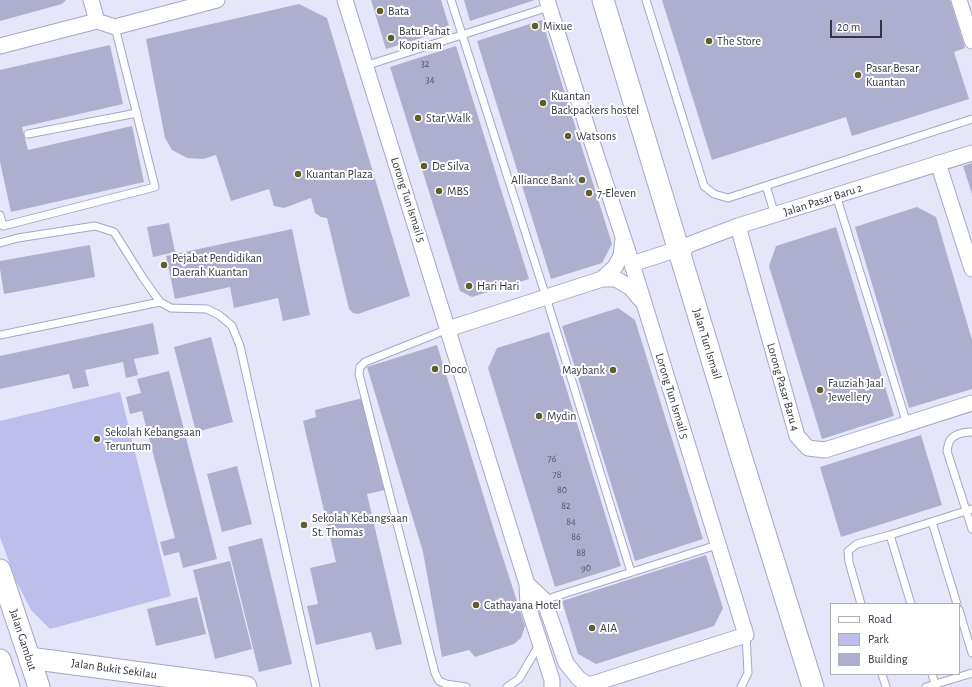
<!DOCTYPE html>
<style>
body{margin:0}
#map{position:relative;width:972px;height:687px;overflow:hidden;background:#e5e6fa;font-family:"Alegreya Sans",sans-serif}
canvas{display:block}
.legend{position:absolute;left:830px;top:603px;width:130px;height:72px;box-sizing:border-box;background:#fff;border:1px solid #aeaeb3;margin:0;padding:5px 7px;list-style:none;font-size:12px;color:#343441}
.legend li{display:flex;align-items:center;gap:8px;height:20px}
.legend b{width:20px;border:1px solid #aeaeb3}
.scale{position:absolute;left:830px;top:20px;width:52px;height:18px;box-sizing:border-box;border:2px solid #343441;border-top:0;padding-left:5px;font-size:12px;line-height:14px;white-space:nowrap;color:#343441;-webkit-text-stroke:3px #fff;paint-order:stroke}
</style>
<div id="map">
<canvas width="972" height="687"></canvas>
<ul class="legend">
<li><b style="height:5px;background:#fff"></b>Road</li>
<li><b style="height:11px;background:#bdbeec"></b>Park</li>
<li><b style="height:11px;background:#aeafcf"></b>Building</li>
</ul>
<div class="scale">20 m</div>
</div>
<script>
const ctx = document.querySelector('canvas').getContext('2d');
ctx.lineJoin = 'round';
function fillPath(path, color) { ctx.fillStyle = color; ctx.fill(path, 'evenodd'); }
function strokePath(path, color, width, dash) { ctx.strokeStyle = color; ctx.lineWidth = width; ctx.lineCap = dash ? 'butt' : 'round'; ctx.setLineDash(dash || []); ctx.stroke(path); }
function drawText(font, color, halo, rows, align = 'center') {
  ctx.font = font + ' "Alegreya Sans",sans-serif'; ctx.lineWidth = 4; ctx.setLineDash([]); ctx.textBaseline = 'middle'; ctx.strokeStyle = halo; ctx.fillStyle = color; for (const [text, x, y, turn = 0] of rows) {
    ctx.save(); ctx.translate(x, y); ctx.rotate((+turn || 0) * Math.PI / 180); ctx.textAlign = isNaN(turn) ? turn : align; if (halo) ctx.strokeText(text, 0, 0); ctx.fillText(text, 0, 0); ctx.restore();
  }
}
fillPath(new Path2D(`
 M120 392 171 596 50 629 31 610 16 581 0 537V421Z`), '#bdbeec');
fillPath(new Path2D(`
 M0 0H66L62 4 0 21Z
 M371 0H441L450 29 386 49Z
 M464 0H535L470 21Z
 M662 0H950L965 48 954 52 969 99 852 136 846 117 712 160Z
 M299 4 327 18 410 296 358 314 353 313 349 309 327 218 321 217 315 213 311 198 284 208 274 206 269 189 231 201 216 155 203 159 187 158 172 150 165 138 146 39Z
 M542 20 612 244 602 263 551 279 477 41Z
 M110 45 123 104 22 127 28 150 132 126 144 182 11 212 0 162V70Z
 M456 46 529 279 472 297 460 291 390 67Z
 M972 163V194L963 166Z
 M917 207 936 217 972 340V389L909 408 855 227Z
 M169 223 175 252 153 257 147 227Z
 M836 227 894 416 822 439 769 266 776 246Z
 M292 229 310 315 283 321 278 298 234 308 230 287 175 299 166 256Z
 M90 245 95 277 4 294 0 269V261Z
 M618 308 635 320 703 539 635 561 562 326Z
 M153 323 159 354 134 359 138 375 126 378 123 362 85 370 89 386 73 389 69 374 0 389V356Z
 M549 332 621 566 555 587 488 368 497 348Z
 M211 337 233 422 196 432 174 347Z
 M437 345 494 530 525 626 521 638 514 644 475 657 469 650 442 657 423 552 367 367Z
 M169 371 217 559 183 568 179 552 164 556 160 542 175 538 142 411 130 414 126 397 141 393 137 379Z
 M363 398 385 490 367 494 402 644 376 650 371 632 316 645 307 606 318 604 310 568 336 562 303 421 316 417 315 410Z
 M921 435 942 505 841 537 820 467Z
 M237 466 252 524 222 532 207 474Z
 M262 538 292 664 259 672 228 547Z
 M706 555 723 608 714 626 596 664 578 654 562 601Z
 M230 561 252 649 215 659 193 570Z
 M197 597 206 634 156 646 147 609Z`), '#aeafcf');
const lane = new Path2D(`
 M451 0 546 297 631 572
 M646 0 704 186 714 194 728 198 972 119
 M365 66 549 7
 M28 134 137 113
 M766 186 775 215
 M836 195 907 424
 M0 215 3 226 155 187 115 27
 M0 243 18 238 95 226 114 232 143 278 160 302
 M448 329 365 362 360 367 359 374 435 673 439 681 446 684 466 687
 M0 335 160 302 171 308 207 309 219 315 232 326 240 346 316 687
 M972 432C967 432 964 432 959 434 949 438 949 441 947 451L972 529
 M932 522 957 604
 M890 535 911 604
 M544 600 717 545
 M861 604 849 562 848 551 857 544 890 535 972 509
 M959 610 972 653
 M882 674 886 687
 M932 674 936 687
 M507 687 519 679 539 645
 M741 687 748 673 746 635
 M926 687 972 673`);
const street = new Path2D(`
 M91 0 97 21
 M345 0 527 584 528 606 552 680V687
 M959 0 972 41
 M0 46 97 21 115 27 217 0
 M938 163 972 269
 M738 226 797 436 808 448 825 450 972 403
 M681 257 683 251 688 245 738 226 972 153
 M632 264 678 249
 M602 279 615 267 621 256 623 239
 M448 329 602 279H616L631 288 640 299
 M527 584 544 600 566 663 579 679 589 685 746 635 632 264 589 133 547 0`);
const secondary = new Path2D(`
 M603 0 741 456 813 687
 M0 570 39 687
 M29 658 246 687
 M0 660 9 687`);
strokePath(lane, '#a5a6c6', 9);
strokePath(street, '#a5a6c6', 17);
strokePath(secondary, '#a5a6c6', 23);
strokePath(lane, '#fff', 7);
strokePath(street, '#fff', 15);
strokePath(secondary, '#fff', 21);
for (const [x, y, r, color] of [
 [380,11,4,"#615d2a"],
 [535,26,4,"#615d2a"],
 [391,38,4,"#615d2a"],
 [709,41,4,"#615d2a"],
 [858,75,4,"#615d2a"],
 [543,103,4,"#615d2a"],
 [418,118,4,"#615d2a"],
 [568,136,4,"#615d2a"],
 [424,166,4,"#615d2a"],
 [298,174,4,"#615d2a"],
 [582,180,4,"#615d2a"],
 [439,191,4,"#615d2a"],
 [589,193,4,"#615d2a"],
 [164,265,4,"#615d2a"],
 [469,286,4,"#615d2a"],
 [435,369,4,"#615d2a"],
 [613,370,4,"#615d2a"],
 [820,390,4,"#615d2a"],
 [539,416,4,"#615d2a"],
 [97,439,4,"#615d2a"],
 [304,525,4,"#615d2a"],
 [476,605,4,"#615d2a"],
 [592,628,4,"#615d2a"]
]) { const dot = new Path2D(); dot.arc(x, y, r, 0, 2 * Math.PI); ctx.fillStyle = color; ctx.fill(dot); strokePath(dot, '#fff', 1.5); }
drawText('10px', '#525364', null, [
 ["32",425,64],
 ["34",430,80],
 ["76",552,459],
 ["78",557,475],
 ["80",562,490],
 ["82",566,506],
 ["84",571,522],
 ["86",576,537],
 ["88",581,553],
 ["90",586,568]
]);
drawText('12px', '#343441', '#fff', [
 ["Bata",388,11],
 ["Mixue",543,26],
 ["Batu Pahat",399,31],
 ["Kopitiam",399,45],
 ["The Store",717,41],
 ["Pasar Besar",866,68],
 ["Kuantan",866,82],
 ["Kuantan",551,96],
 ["Backpackers hostel",551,110],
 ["Star Walk",426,118],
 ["Watsons",576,136],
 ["De Silva",432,166],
 ["Kuantan Plaza",306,174],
 ["Alliance Bank",574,180,"right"],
 ["MBS",447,191],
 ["7-Eleven",597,193],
 ["Pejabat Pendidikan",172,258],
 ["Daerah Kuantan",172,272],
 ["Hari Hari",477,286],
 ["Doco",443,369],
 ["Maybank",605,370,"right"],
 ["Fauziah Jaal",828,383],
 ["Jewellery",828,397],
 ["Mydin",547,416],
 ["Sekolah Kebangsaan",105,432],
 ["Teruntum",105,446],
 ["Sekolah Kebangsaan",312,518],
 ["St. Thomas",312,532],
 ["Cathayana Hotel",484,605],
 ["AIA",600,628]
], 'left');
drawText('12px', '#343441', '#fff', [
 ["Lorong Tun Ismail 5",408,200,72],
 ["Jalan Pasar Baru 2",823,200,-18],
 ["Jalan Tun Ismail",707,344,73],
 ["Lorong Pasar Baru 4",783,387,74],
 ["Lorong Tun Ismail 5",672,396,73],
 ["Jalan Gambut",23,640,72],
 ["Jalan Bukit Sekilau",114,669,8]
]);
</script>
